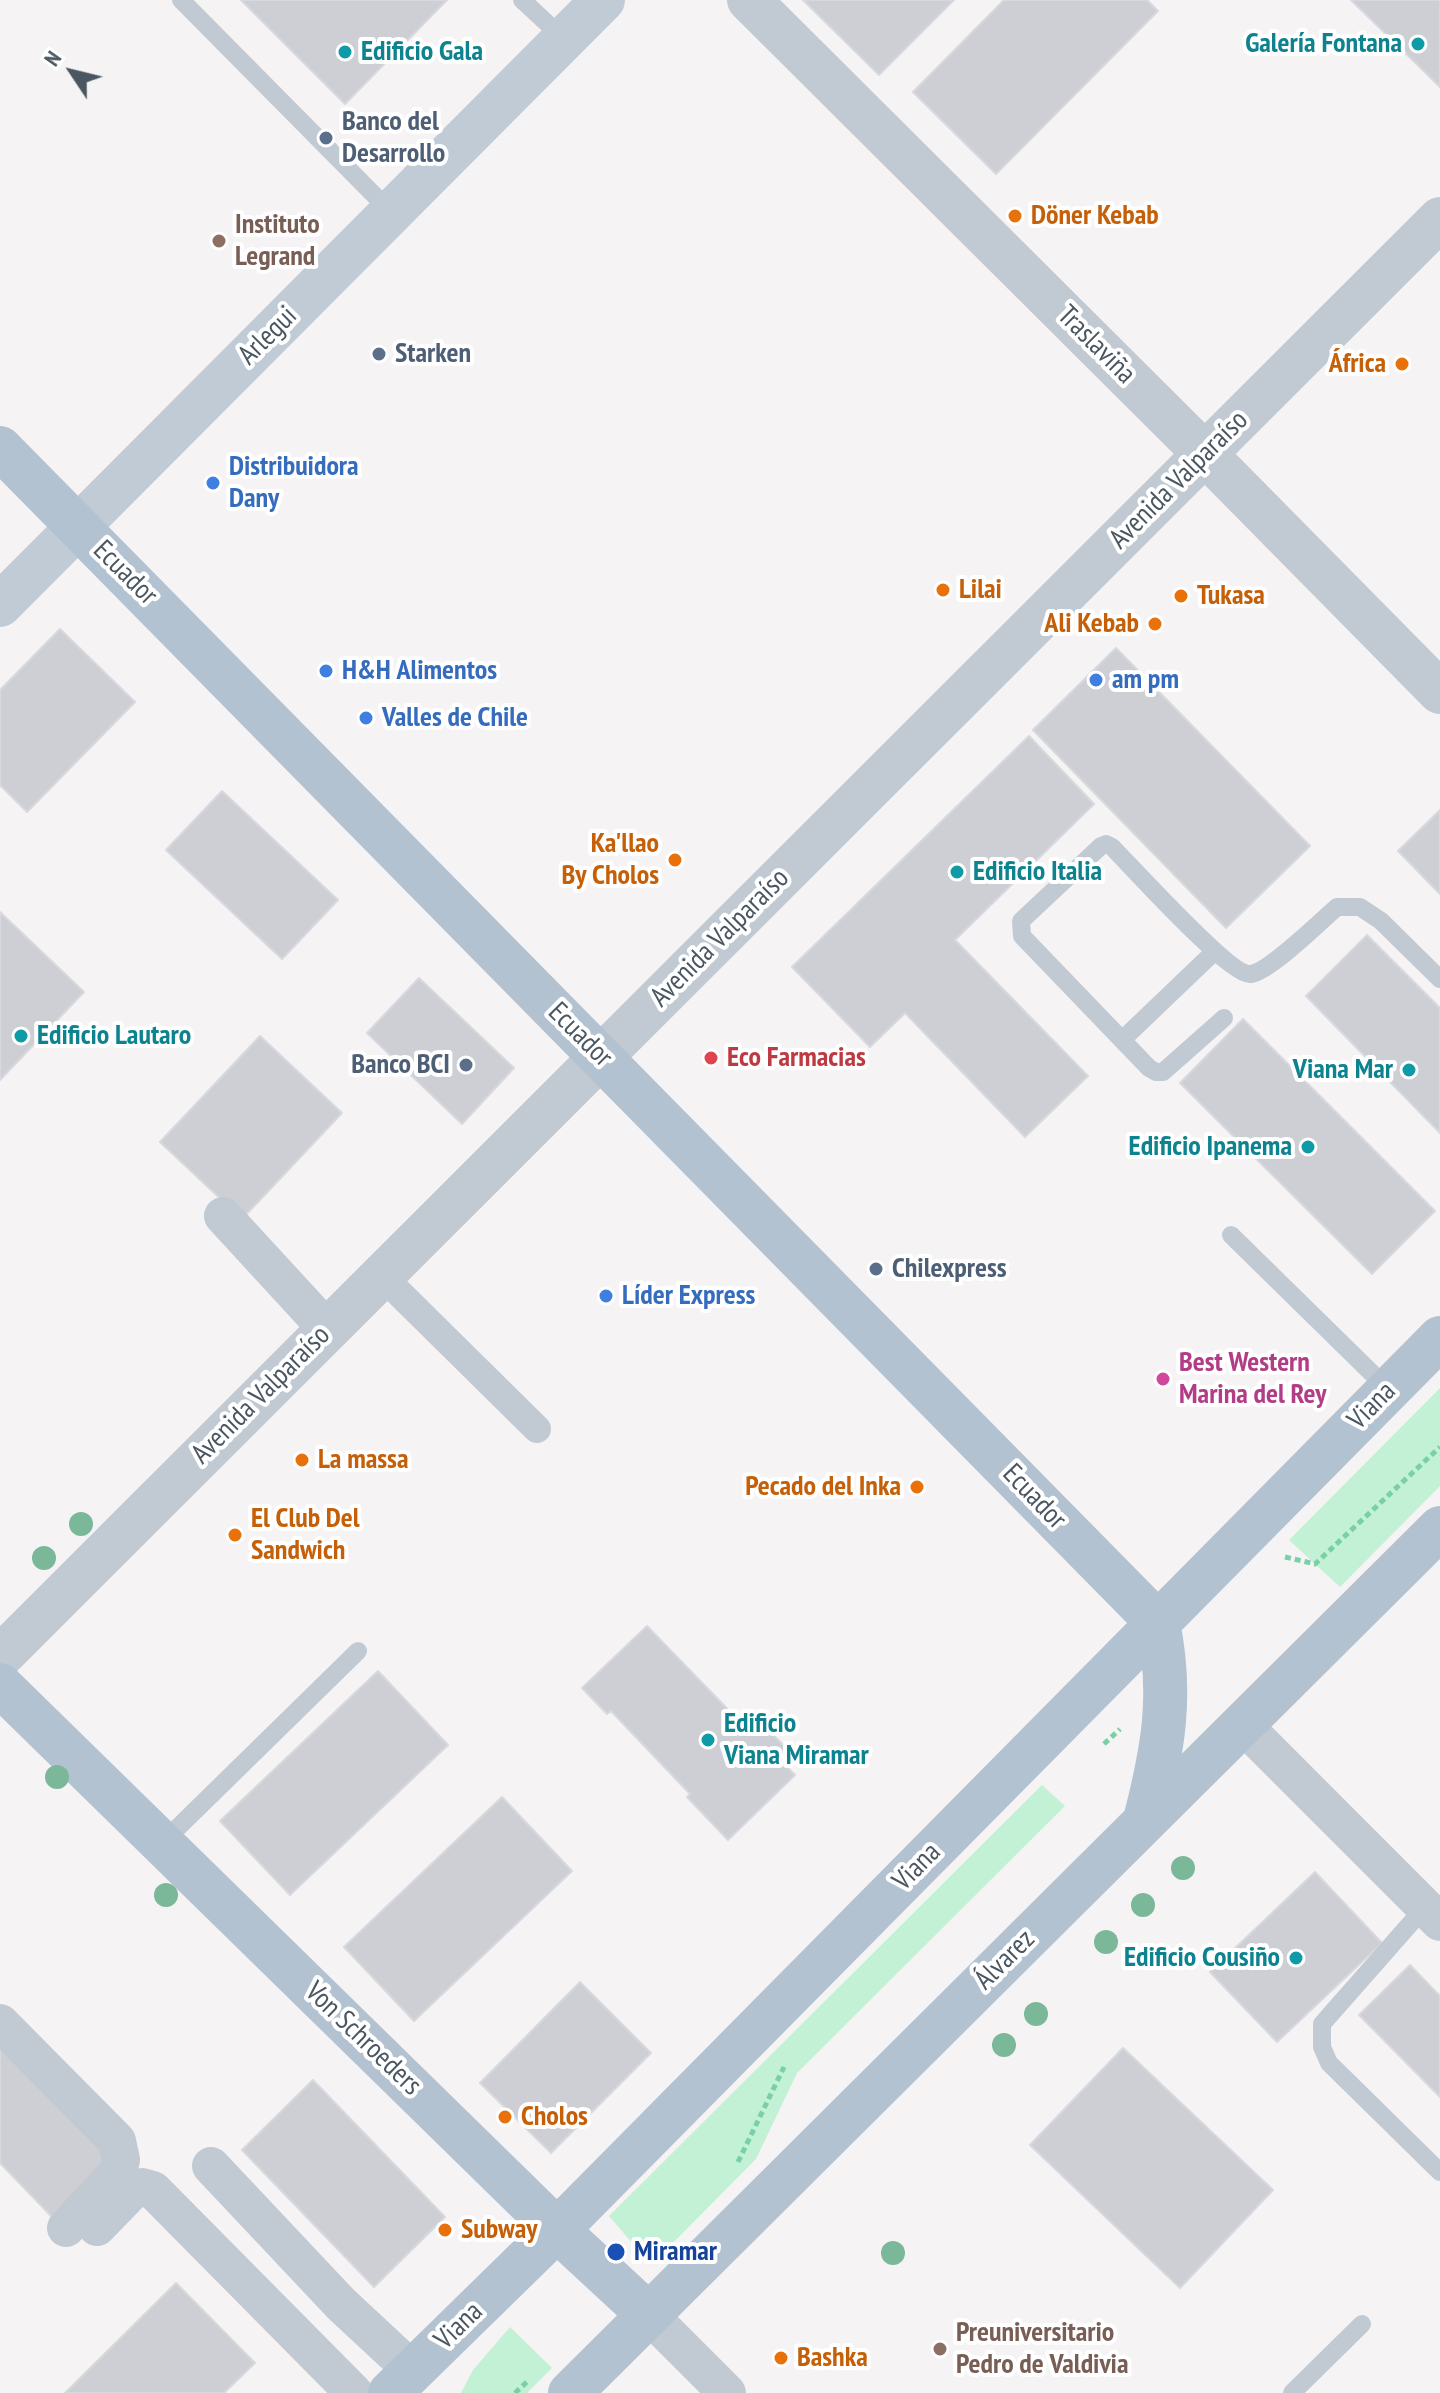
<!DOCTYPE html>
<meta charset="utf-8">
<style>
body{margin:0}
#map{position:relative;width:1440px;height:2393px;overflow:hidden;background:#f5f3f3;font-family:"PT Sans Narrow",sans-serif}
canvas{display:block}
.north{position:absolute;left:32px;top:32px;width:80px;height:80px;-webkit-text-stroke:6px #fff;paint-order:stroke;rotate:305deg;font-size:22px;font-weight:700;line-height:32px;text-align:center;color:#4a5661}
.north::after{content:'';display:block;margin:auto;width:28px;height:36px;background:#4a5661;clip-path:polygon(50% 0,100% 100%,50% 72%,0 100%)}
</style>
<div id="map">
<canvas width="1440" height="2393"></canvas>
<div class="north">N</div>
</div>
<script>
const ctx = document.querySelector('canvas').getContext('2d');
ctx.lineJoin = 'round';
function fillPath(path, color) { ctx.fillStyle = color; ctx.fill(path, 'evenodd'); }
function strokePath(path, color, width, dash) { ctx.strokeStyle = color; ctx.lineWidth = width; ctx.lineCap = dash ? 'butt' : 'round'; ctx.setLineDash(dash || []); ctx.stroke(path); }
function drawText(font, color, halo, rows, align = 'center') {
  ctx.font = font + ' "PT Sans Narrow",sans-serif'; ctx.lineWidth = 8; ctx.setLineDash([]); ctx.textBaseline = 'middle'; ctx.strokeStyle = halo; ctx.fillStyle = color; for (const [text, x, y, turn = 0] of rows) {
    ctx.save(); ctx.translate(x, y); ctx.rotate((+turn || 0) * Math.PI / 180); ctx.textAlign = isNaN(turn) ? turn : align; if (halo) ctx.strokeText(text, 0, 0); ctx.fillText(text, 0, 0); ctx.restore();
  }
}
fillPath(new Path2D(`
 M1440 1388V1486L1340 1587 1289 1540Z
 M1042 1785 1065 1806 797 2073 756 2159 651 2265 609 2216Z
 M510 2327 552 2368 527 2393H461L473 2370Z`), '#c3f1d5');
const building = new Path2D(`
 M241 0H447L345 104Z
 M803 0H954L879 75Z
 M1004 0H1147L1158 11 996 174 913 92Z
 M1351 0H1440V87Z
 M60 629 135 702 27 812 0 785V690Z
 M1116 648 1310 846 1226 928 1033 730Z
 M1029 736 1094 804 955 940 1088 1076 1025 1137 905 1013 870 1047 792 967Z
 M222 791 338 900 282 959 166 850Z
 M1440 810V894L1398 851Z
 M0 912 84 992 0 1080Z
 M1367 935 1440 1008V1133L1306 996Z
 M419 978 514 1068 462 1124 367 1033Z
 M1243 1019 1435 1211 1372 1274 1180 1083Z
 M260 1036 342 1113 242 1219 160 1142Z
 M647 1626 743 1725 754 1715 792 1754 783 1763 795 1775 728 1840 687 1797 690 1794 611 1711 607 1714 582 1688Z
 M378 1671 448 1745 290 1895 220 1821Z
 M502 1797 572 1871 414 2021 344 1947Z
 M1315 1872 1382 1943 1277 2042 1210 1972Z
 M1410 1965 1440 1996V2097L1359 2015Z
 M580 1982 651 2053 551 2153 480 2083Z
 M0 2043 113 2159 53 2218 0 2163Z
 M1123 2048 1273 2190 1180 2288 1030 2145Z
 M313 2080 445 2217 374 2287 242 2150Z
 M176 2283 255 2363 224 2393H65Z`);
fillPath(building, '#cdcfd5');
strokePath(building, '#d7d9de', 2);
strokePath(new Path2D(`
 M1285 1557 1315 1564 1440 1447
 M1104 1744 1120 1729
 M738 2162 784 2067
 M515 2393 529 2380`), '#7ad0a6', 5, [6, 4]);
strokePath(new Path2D(`
 M181 0 391 212
 M522 0 564 39
 M1224 1018 1163 1072H1156L1149 1068 1022 936 1021 921 1101 846 1106 844 1112 847C1132 867 1231 977 1251 974 1269 972 1321 921 1337 907H1360L1381 921 1440 979
 M1122 1040 1214 952
 M1231 1235 1388 1389
 M162 1843 358 1651
 M1425 1907 1322 2024V2047L1329 2063 1440 2172
 M1292 2393 1362 2324`), '#c1cad2', 18);
strokePath(new Path2D(`
 M382 1276 537 1429`), '#c1cad2', 28);
strokePath(new Path2D(`
 M223 1216 327 1329
 M1242 1724 1440 1922
 M0 2023 117 2141 121 2160 117 2173 66 2228
 M211 2166 341 2304 413 2371
 M97 2227 131 2192 142 2187 153 2190 354 2393
 M649 2315 727 2393`), '#c1cad2', 38);
strokePath(new Path2D(`
 M749 0 1205 454 1440 692
 M0 1657 1440 219`), '#c1cad2', 44);
strokePath(new Path2D(`
 M0 605 603 0`), '#c1cbd6', 44);
strokePath(new Path2D(`
 M0 448 1158 1623
 M0 1685 557 2230 649 2315
 M1145 1820C1163 1750 1173 1695 1158 1623
 M390 2393 574 2213 1440 1338
 M570 2393 1440 1528`), '#b3c2d1', 44);
ctx.fillStyle = '#7bb799';
for (const [x, y] of [
 [81,1524],
 [44,1558],
 [57,1777],
 [1183,1868],
 [166,1895],
 [1143,1905],
 [1106,1942],
 [1036,2014],
 [1004,2045],
 [893,2253]
]) { ctx.beginPath(); ctx.arc(x, y, 12, 0, 2 * Math.PI); ctx.fill(); }
for (const [x, y, r, color] of [
 [1418,44,8,"#0f9aa8"],
 [345,52,8,"#0f9aa8"],
 [326,138,8,"#5c6f8a"],
 [1015,216,8,"#e8710a"],
 [219,241,8,"#8d6e63"],
 [379,354,8,"#5c6f8a"],
 [1402,364,8,"#e8710a"],
 [213,483,8,"#3f7fe0"],
 [943,590,8,"#e8710a"],
 [1181,596,8,"#e8710a"],
 [1155,624,8,"#e8710a"],
 [326,671,8,"#3f7fe0"],
 [1096,680,8,"#3f7fe0"],
 [366,718,8,"#3f7fe0"],
 [675,860,8,"#e8710a"],
 [957,872,8,"#0f9aa8"],
 [21,1036,8,"#0f9aa8"],
 [711,1058,8,"#e0444e"],
 [466,1065,8,"#5c6f8a"],
 [1409,1070,8,"#0f9aa8"],
 [1308,1147,8,"#0f9aa8"],
 [876,1269,8,"#5c6f8a"],
 [606,1296,8,"#3f7fe0"],
 [1163,1379,8,"#d1479c"],
 [302,1460,8,"#e8710a"],
 [917,1487,8,"#e8710a"],
 [235,1535,8,"#e8710a"],
 [708,1740,8,"#0f9aa8"],
 [1296,1958,8,"#0f9aa8"],
 [505,2117,8,"#e8710a"],
 [445,2230,8,"#e8710a"],
 [616,2252,10,"#1a4fb4"],
 [940,2349,8,"#8d6e63"],
 [781,2358,8,"#e8710a"]
]) { const dot = new Path2D(); dot.arc(x, y, r, 0, 2 * Math.PI); ctx.fillStyle = color; ctx.fill(dot); strokePath(dot, '#fff', 3); }
drawText('bold 28px', '#0d838f', '#fff', [
 ["Galería Fontana",1402,44],
 ["Edificio Gala",361,52,"left"],
 ["Edificio Italia",973,872,"left"],
 ["Edificio Lautaro",37,1036,"left"],
 ["Viana Mar",1393,1070],
 ["Edificio Ipanema",1292,1147],
 ["Edificio",724,1724,"left"],
 ["Viana Miramar",724,1756,"left"],
 ["Edificio Cousiño",1280,1958]
], 'right');
drawText('bold 28px', '#4e5e75', '#fff', [
 ["Banco del",342,122],
 ["Desarrollo",342,154],
 ["Starken",395,354],
 ["Banco BCI",450,1065,"right"],
 ["Chilexpress",892,1269]
], 'left');
drawText('bold 28px', '#c56008', '#fff', [
 ["Döner Kebab",1031,216],
 ["África",1386,364,"right"],
 ["Lilai",959,590],
 ["Tukasa",1197,596],
 ["Ali Kebab",1139,624,"right"],
 ["Ka'llao",659,844,"right"],
 ["By Cholos",659,876,"right"],
 ["La massa",318,1460],
 ["Pecado del Inka",901,1487,"right"],
 ["El Club Del",251,1519],
 ["Sandwich",251,1551],
 ["Cholos",521,2117],
 ["Subway",461,2230],
 ["Bashka",797,2358]
], 'left');
drawText('bold 28px', '#785e54', '#fff', [
 ["Instituto",235,225],
 ["Legrand",235,257],
 ["Preuniversitario",956,2333],
 ["Pedro de Valdivia",956,2365]
], 'left');
drawText('28px', '#4a5661', '#fff', [
 ["Arlegui",268,336,-45],
 ["Traslaviña",1096,345,45],
 ["Avenida Valparaíso",1179,480,-45],
 ["Ecuador",125,573,45],
 ["Avenida Valparaíso",720,938,-45],
 ["Ecuador",580,1035,45],
 ["Avenida Valparaíso",261,1395,-45],
 ["Viana",1372,1406,-45],
 ["Ecuador",1034,1497,46],
 ["Viana",917,1867,-45],
 ["Álvarez",1005,1960,-45],
 ["Von Schroeders",363,2039,44],
 ["Viana",459,2326,-44]
]);
drawText('bold 28px', '#366cbe', '#fff', [
 ["Distribuidora",229,467],
 ["Dany",229,499],
 ["H&H Alimentos",342,671],
 ["am pm",1112,680],
 ["Valles de Chile",382,718],
 ["Líder Express",622,1296]
], 'left');
drawText('bold 28px', '#be3a42', '#fff', [
 ["Eco Farmacias",727,1058]
], 'left');
drawText('bold 28px', '#b23c85', '#fff', [
 ["Best Western",1179,1363],
 ["Marina del Rey",1179,1395]
], 'left');
drawText('bold 28px', '#164399', '#fff', [
 ["Miramar",634,2252]
], 'left');
</script>
